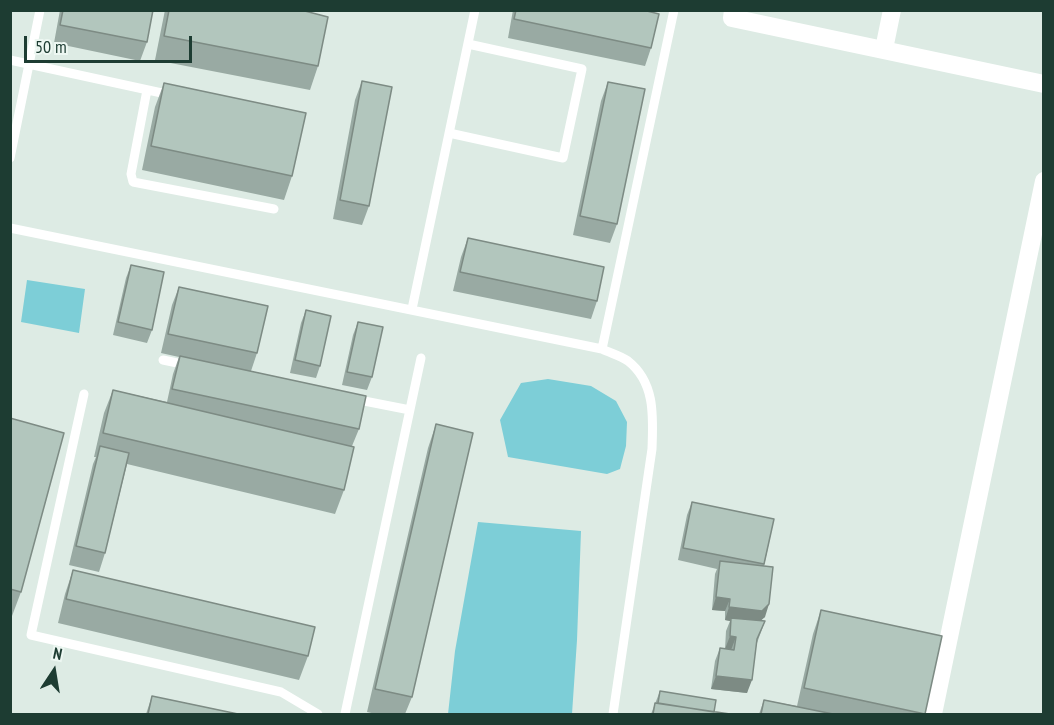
<!DOCTYPE html>
<style>
body{margin:0}
#map{position:relative;width:1054px;height:725px;overflow:hidden;background:#ddebe4;font-family:"PT Sans Narrow",sans-serif}
canvas{display:block}
.frame{position:absolute;inset:0;border:12px solid #1d3c32;pointer-events:none}
.north{position:absolute;left:24px;top:641px;width:60px;height:60px;-webkit-text-stroke:4px #edf7f2;paint-order:stroke;rotate:12deg;font-size:16px;font-weight:700;line-height:24px;text-align:center;color:#1d3c32}
.north::after{content:'';display:block;margin:auto;width:21px;height:27px;background:#1d3c32;clip-path:polygon(50% 0,100% 100%,50% 72%,0 100%)}
.scale{position:absolute;left:24px;top:36px;width:168px;height:27px;box-sizing:border-box;border:3px solid #1d3c32;border-top:0;padding-left:8px;font-size:18px;line-height:21px;white-space:nowrap;color:#1d3c32;-webkit-text-stroke:4px #edf7f2;paint-order:stroke}
</style>
<div id="map">
<canvas width="1054" height="725"></canvas>
<div class="frame"></div>
<div class="north">N</div>
<div class="scale">50 m</div>
</div>
<script>
const ctx = document.querySelector('canvas').getContext('2d');
ctx.lineJoin = 'round';
function fillPath(path, color) { ctx.fillStyle = color; ctx.fill(path, 'evenodd'); }
function strokePath(path, color, width, dash) { ctx.strokeStyle = color; ctx.lineWidth = width; ctx.lineCap = dash ? 'butt' : 'round'; ctx.setLineDash(dash || []); ctx.stroke(path); }
fillPath(new Path2D(`
 M27 280 85 289 79 333 21 322Z
 M548 379 591 386 616 401 627 422 626 446 620 469 607 474 508 457 500 420 521 383Z
 M478 522 581 531 577 640 572 714H448L455 651Z`), '#7dced7');
strokePath(new Path2D(`
 M10 60 171 95
 M147 90 131 174 133 182 274 209
 M449 133 563 158 582 69 468 44
 M10 158 40 10
 M10 228 602 349C610 353 621 356 628 361 656 383 653 418 652 449L613 714
 M412 309 475 10
 M602 349 674 10
 M163 360 187 365
 M84 394 31 635 281 692 318 714
 M354 399 410 410
 M345 714 421 358`), '#fff', 9);
strokePath(new Path2D(`
 M733 10 732 18 1044 84
 M884 49 892 10
 M933 714 1044 181`), '#fff', 18);
fillPath(new Path2D(`
 M60 10H153L147 42 140 61 54 43Z
 M165 10H301L318 66 310 90 155 60Z
 M513 10H643L651 48 645 66 508 38Z
 M362 81 369 206 362 225 333 219 355 100Z
 M608 82 617 224 610 243 573 235 601 101Z
 M164 83 292 176 284 200 142 170 155 107Z
 M468 238 597 301 591 319 453 291 461 257Z
 M131 265 152 330 147 343 113 335 126 278Z
 M179 287 257 353 251 371 359 429 352 446 344 490 335 514 127 464 105 553 99 572 69 565 93 464 96 457H94L104 413 113 390 167 402 173 374 179 357 161 353 172 305Z
 M306 310 320 366 316 378 290 373 301 323Z
 M358 322 372 377 367 390 342 385 353 335Z
 M10 418 21 592 12 616 10 615Z
 M436 424 412 697 405 714H376L367 712 428 448Z
 M692 502 774 519 764 566 765 617 760 620 765 621 757 643 747 693 711 689 715 661 720 648 725 649 726 631 730 621 725 620V611L712 610 715 574 717 569 678 560 687 515Z
 M73 570 308 656 299 680 58 623 65 594Z
 M821 610 925 714H759L764 700 797 706 813 634Z
 M660 691 714 712 730 714H651Z
 M152 696 238 714H146Z`), '#99aaa3');
fillPath(new Path2D(`
 M716 597 730 599 725 611 712 610Z
 M769 604 765 617 757 624 731 618 730 621 725 620 729 607Z
 M730 636 736 637 731 650 725 649Z
 M716 676 752 680 747 693 711 689Z`), '#7d8b84');
const building = new Path2D(`
 M63 10H153L147 42 60 25Z
 M169 10H301L328 17 318 66 164 36Z
 M516 10H643L659 14 651 48 514 19Z
 M362 81 392 87 369 206 340 200Z
 M608 82 645 89 617 224 580 216Z
 M164 83 306 113 292 176 151 146Z
 M468 238 604 267 597 301 460 272Z
 M131 265 164 272 152 330 118 322Z
 M179 287 268 306 257 353 168 334Z
 M306 310 331 316 320 366 295 360Z
 M358 322 383 327 372 377 347 372Z
 M180 356 366 396 359 429 172 389Z
 M113 390 354 447 344 490 103 433Z
 M10 418 64 433 21 592 10 589Z
 M436 424 473 433 412 697 375 689Z
 M100 446 129 453 105 553 76 546Z
 M692 502 774 519 764 564 683 548Z
 M720 561 773 567 769 604 762 611 729 607 730 599 716 597Z
 M73 570 315 627 308 656 66 599Z
 M821 610 942 636 925 714 804 688Z
 M731 618 765 621 757 639 752 680 716 676 720 648 734 650 736 637 730 636Z
 M660 691 716 700 714 712 658 703Z
 M152 696 238 714H148Z
 M764 700 833 714H761Z
 M655 703 730 714H653Z`);
fillPath(building, '#b2c6bd');
strokePath(building, '#7d8b84', 1.5);
</script>
